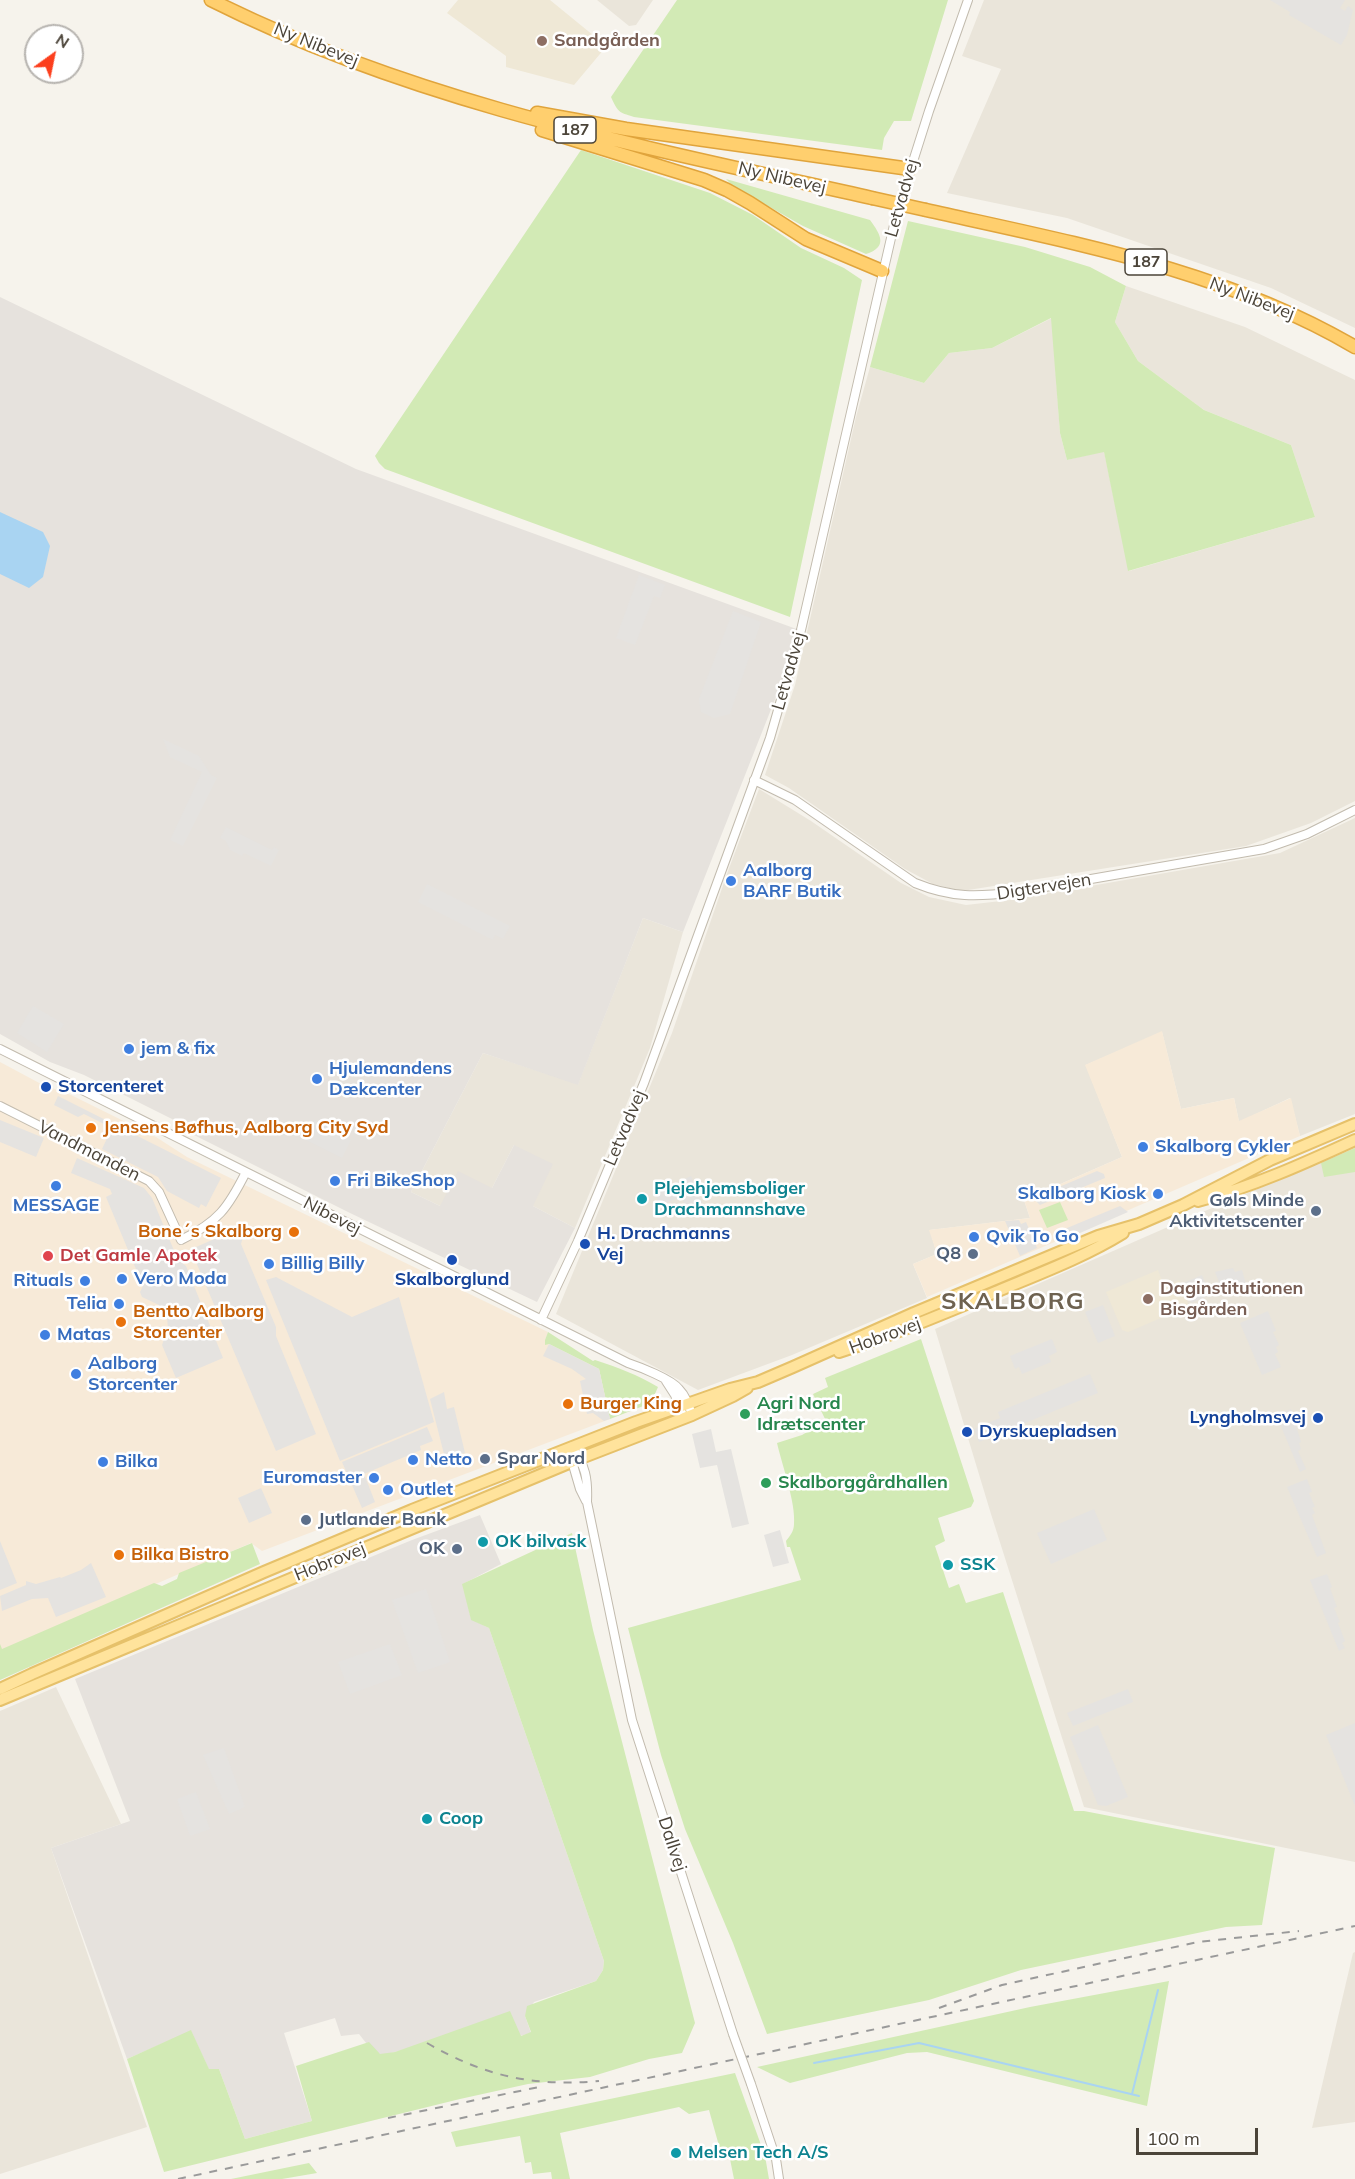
<!DOCTYPE html>
<meta charset="utf-8">
<style>
body{margin:0}
#map{position:relative;width:1355px;height:2179px;overflow:hidden;background:#f6f3ec;font-family:Mulish,sans-serif}
canvas{display:block}
.north{position:absolute;left:24px;top:24px;width:60px;height:60px;box-sizing:border-box;background:#fff;border:2px solid #b7b4b0;border-radius:50%;rotate:33deg;font-size:16px;font-weight:700;line-height:24px;text-align:center;color:#4b4439}
.north::after{content:'';display:block;margin:auto;width:21px;height:27px;background:#fc3f1d;clip-path:polygon(50% 0,100% 100%,50% 72%,0 100%)}
.scale{position:absolute;left:1136px;top:2128px;width:122px;height:27px;box-sizing:border-box;border:3px solid #4b4439;border-top:0;padding-left:8px;font-size:18px;line-height:21px;white-space:nowrap;color:#4b4439;-webkit-text-stroke:4px #fff;paint-order:stroke}
</style>
<div id="map">
<canvas width="1355" height="2179"></canvas>
<div class="north">N</div>
<div class="scale">100 m</div>
</div>
<script>
const ctx = document.querySelector('canvas').getContext('2d');
ctx.lineJoin = 'round';
function fillPath(path, color) { ctx.fillStyle = color; ctx.fill(path, 'evenodd'); }
function strokePath(path, color, width, dash) { ctx.strokeStyle = color; ctx.lineWidth = width; ctx.lineCap = dash ? 'butt' : 'round'; ctx.setLineDash(dash || []); ctx.stroke(path); }
function drawText(font, color, halo, rows, align = 'center') {
  ctx.font = font + ' Mulish,sans-serif'; ctx.lineWidth = 5; ctx.setLineDash([]); ctx.textBaseline = 'middle'; ctx.strokeStyle = halo; ctx.fillStyle = color; for (const [text, x, y, turn = 0] of rows) {
    ctx.save(); ctx.translate(x, y); ctx.rotate((+turn || 0) * Math.PI / 180); ctx.textAlign = isNaN(turn) ? turn : align; if (halo) ctx.strokeText(text, 0, 0); ctx.fillText(text, 0, 0); ctx.restore();
  }
}
fillPath(new Path2D(`
 M597 0H653L636 25 629 26Z
 M984 0H1355V328L1271 288 1067 218 947 193 1001 69 962 56Z
 M1126 286 1245 327 1355 380V801L1311 823 1246 846 962 891 933 884 905 869 789 788 765 775 795 685 856 417 870 367 924 383 949 353 992 348 1052 318 1060 433 1067 460 1104 451 1129 571 1315 517 1291 445 1204 410 1138 361 1115 322Z
 M759 789 811 821 901 883 929 897 966 905 1010 900 1280 853 1355 818V1114L1300 1136 1290 1098 1239 1122 1234 1098 1181 1109 1162 1032 1086 1065 1122 1157 1024 1200 1030 1218 930 1230 937 1254 913 1264 927 1298 792 1355 698 1390 556 1314 672 1033 728 871Z
 M643 918 683 932 650 1048 575 1228 533 1206 514 1145 492 1188 440 1206 411 1192 483 1053 578 1084Z
 M1355 1148V1862L1084 1807 991 1514 935 1329 1193 1216Z
 M56 1687 121 1824 51 1848 147 2127 0 2174V1711Z
 M1355 1952V2122L1312 2128 1353 1953Z`), '#eae5da');
fillPath(new Path2D(`
 M1162 1031 1181 1109 1234 1098 1239 1121 1291 1098 1300 1136 927 1297 913 1264 937 1254 929 1230 1030 1218 1024 1200 1122 1157 1085 1065Z
 M0 1062 43 1085 42 1087 50 1091 52 1088 71 1095 156 1137 187 1157 548 1332 545 1340 549 1344 599 1369 610 1419 262 1551 251 1543 0 1651Z`), '#f7ead8');
fillPath(new Path2D(`
 M0 297 356 469 802 631 683 932 643 918 578 1085 483 1053 411 1192 440 1206 458 1171 492 1188 514 1145 553 1164 533 1206 575 1228 537 1302 350 1213 186 1131 172 1119 84 1075 50 1062 0 1034Z
 M480 1515 501 1564 463 1584 471 1619 489 1628 604 1961 603 1970 596 1981 534 2002 525 2016 531 2033 520 2036 395 2052 377 2057 359 2034 341 2036 335 2018 284 2033 312 2121 245 2139 219 2069 209 2070 191 2031 127 2059 51 1848 130 1821 75 1679 412 1540Z`), '#e6e2dd');
fillPath(new Path2D(`
 M458 0H550L599 40 598 43 605 48 574 85 506 67V56L447 13Z
 M1158 1270 1164 1286 1179 1280 1189 1306 1128 1332 1122 1330 1106 1292Z`), '#efe8d6');
fillPath(new Path2D(`
 M677 0H948L911 121H894L884 138 882 150 634 117C618 112 618 112 611 97Z
 M581 150 710 193 753 215 801 248 844 268 862 280 790 617 385 469 379 463 375 456Z
 M726 179 870 220C881 235 888 247 866 254L803 226 733 186Z
 M908 221 1025 247 1090 267 1126 286 1115 322 1138 361 1204 410 1291 445 1315 517 1128 571 1104 452 1067 460 1060 433 1051 318 992 348 949 353 924 383 870 367Z
 M1355 1148V1172L1324 1177 1321 1163Z
 M1060 1202 1068 1220 1047 1228 1039 1210Z
 M548 1332 593 1361 595 1360C617 1367 638 1375 658 1387L651 1403 610 1419 599 1369 549 1344 545 1345V1340Z
 M921 1339 974 1501 971 1507 938 1518 945 1541 935 1546 949 1588 959 1584 966 1603 1003 1592 1074 1811H1084L1275 1848 1262 1925 1226 1927 1021 1970 929 2000 767 2034 733 1943 685 1829 661 1755 628 1628 801 1580 790 1547H787L786 1541C790 1536 794 1531 794 1524 796 1503 782 1465 777 1443L802 1435 826 1421 813 1394 828 1387 825 1378Z
 M572 1533 593 1630 695 2023 682 2053 649 2059 590 2077 528 2084 460 2099 164 2172 127 2059 191 2030 209 2069H219L245 2139 312 2121 296 2066 369 2042 380 2054 395 2052 510 2011 521 2036 531 2032 525 2016 527 2006 596 1981 603 1970 604 1961 489 1628 471 1620 462 1584Z
 M252 1543 260 1564 0 1680V1644L2 1649 154 1583 162 1586 177 1579 179 1573Z
 M1169 1981 1147 2106 927 2052 907 2053 790 2083 757 2067 1030 2007Z
 M735 2073 765 2156 769 2179H734L730 2159 721 2153 709 2110 689 2114 679 2107 560 2133 570 2179H552L551 2172 533 2174 531 2162 525 2163 520 2136 456 2147 451 2132Z
 M309 2163 317 2173 282 2179H231Z`), '#d2eab5');
fillPath(new Path2D(`
 M1270 0H1345L1340 8 1345 11 1348 6 1353 10 1347 35 1341 45 1289 15 1290 12Z
 M639 575 665 585 660 598 654 596 635 645 616 638Z
 M733 611 761 622 730 714 714 718 701 712 699 699Z
 M163 739 199 756 211 775 217 778 183 846 170 840 202 772 170 757Z
 M226 827 272 850 274 847 279 850 271 866 244 853 242 856 230 850 226 841 220 838Z
 M427 884 510 926 503 939 495 935 493 940 418 902Z
 M33 1006 64 1024 47 1052 17 1033Z
 M58 1096 221 1178 206 1207 201 1204 199 1208 167 1191 158 1177 102 1149 112 1128 84 1114 78 1117 54 1105Z
 M0 1120 44 1138 36 1157 0 1142Z
 M314 1120 351 1140 342 1158 304 1139Z
 M77 1158 144 1188 152 1198 178 1260 186 1266 223 1358 176 1378 162 1345 168 1328 167 1317 159 1305 142 1297 140 1292 143 1286 106 1197 112 1194 110 1189 71 1173Z
 M1097 1171 1104 1174 1105 1178 1040 1205 1033 1198Z
 M691 1176 706 1212 691 1217 681 1197 660 1205 655 1193 675 1186 674 1184Z
 M1120 1206 1128 1212 1064 1240 1057 1237 1055 1233Z
 M1019 1220 1021 1224 1026 1222 1037 1248 1020 1256 1005 1221Z
 M242 1227 244 1233 241 1244 276 1327V1336L316 1434 276 1451 196 1262 198 1251 196 1247Z
 M1233 1268 1235 1272 1242 1270 1246 1284 1222 1290 1215 1272Z
 M1202 1275 1210 1295 1191 1303 1183 1283Z
 M276 1277 352 1317 399 1297 434 1422 340 1461 266 1280Z
 M1103 1305 1115 1336 1098 1343 1085 1312Z
 M1268 1311 1276 1331 1273 1332 1279 1345 1276 1347 1278 1352 1275 1354 1281 1367 1262 1375 1240 1323Z
 M1052 1339 1057 1352 1049 1356 1051 1362 1022 1374 1019 1367 1015 1369 1010 1356Z
 M549 1344 599 1369 610 1419 604 1421 593 1413 587 1414 580 1381 586 1379 572 1369 543 1356Z
 M1090 1374 1098 1393 979 1442 974 1429 1000 1418 998 1412Z
 M444 1392 447 1409 454 1407 465 1453 461 1454 462 1461 447 1466 430 1399Z
 M1291 1409 1301 1442 1299 1443 1301 1449 1298 1451 1306 1469 1300 1472 1276 1414Z
 M427 1427 433 1441 420 1446 421 1450 364 1474 375 1502 362 1508 342 1462Z
 M711 1429 716 1452 731 1449 749 1524 732 1528 717 1465 700 1468 692 1434Z
 M1307 1479 1312 1492 1309 1493 1315 1507 1312 1508 1315 1513 1312 1515 1326 1553 1317 1557 1287 1487Z
 M261 1488 272 1513 249 1523 238 1498Z
 M1094 1509 1107 1540 1051 1564 1037 1533Z
 M780 1530 789 1563 773 1567 764 1535Z
 M0 1541 17 1583 0 1590Z
 M91 1563 106 1597 56 1617 48 1598 32 1599 2 1611 0 1596 26 1585V1581L36 1584 60 1577 61 1578 81 1570Z
 M1327 1574 1332 1587 1330 1588 1337 1607 1334 1608 1340 1622 1338 1623 1345 1641 1342 1643 1345 1648 1339 1651 1310 1580Z
 M426 1589 450 1662 418 1673 392 1600Z
 M390 1644 402 1675 350 1694 338 1662Z
 M1128 1689 1133 1702 1073 1726 1067 1713Z
 M1355 1723V1806L1326 1735Z
 M1098 1725 1128 1797 1106 1806 1098 1805 1070 1737Z
 M224 1748 245 1807 229 1814 203 1755Z
 M196 1792 210 1829 190 1836 177 1799Z`), '#e5e3e0');
fillPath(new Path2D(`
 M0 512 43 532 50 546 43 577 29 588 0 574Z`), '#a9d4f2');
strokePath(new Path2D(`
 M814 2063 919 2043 1139 2096
 M1132 2094 1158 1990`), '#a9d4f2', 2);
const minor = new Path2D(`
 M754 780 795 800 915 883C952 898 977 897 1016 892L1264 849 1307 834 1355 810
 M0 1049 628 1363C640 1367 671 1379 679 1389 686 1396 689 1406 692 1415
 M0 1106 149 1181 159 1192 181 1240C218 1222 228 1208 246 1172
 M541 1320 578 1241 644 1083 770 738 801 630 897 212 929 111 968 0
 M666 1381 675 1395 684 1418
 M571 1447C586 1464 588 1480 587 1502L632 1720 733 2034
 M571 1458 580 1489 586 1501
 M751 2084 776 2159 779 2179`);
const major = new Path2D(`
 M1198 1201C1252 1187 1305 1163 1355 1140
 M839 1352C893 1335 945 1313 998 1291 1041 1273 1084 1257 1123 1233
 M0 1689 32 1674 264 1572 412 1510 636 1422 730 1389 758 1382 793 1367 914 1313 1098 1236 1139 1224 1183 1205 1270 1160 1355 1124
 M0 1700 581 1458 692 1415 733 1396 747 1388`);
const highway = new Path2D(`
 M211 0C418 104 648 148 872 198
 M537 113 626 129 910 169
 M542 130 704 180 727 190 750 203 806 239 882 271
 M926 210C1073 243 1224 270 1355 347`);
strokePath(minor, '#c2bbae', 10);
strokePath(major, '#e6c16a', 14);
strokePath(highway, '#e0a43c', 15);
strokePath(minor, '#fff', 8);
strokePath(major, '#ffe39c', 10);
strokePath(highway, '#ffcf6e', 12);
strokePath(new Path2D(`
 M939 2008 1002 1985 1152 1952 1198 1942 1299 1931
 M427 2043C484 2076 533 2087 599 2081
 M388 2118 539 2087
 M178 2179 1355 1926`), '#9a9a9a', 2, [8, 8]);
const minorBridge = new Path2D(`
 M733 2034 751 2084`);
const highwayBridge = new Path2D(`
 M872 198 926 210`);
strokePath(minorBridge, '#c2bbae', 10, []);
strokePath(highwayBridge, '#e0a43c', 15, []);
strokePath(minorBridge, '#fff', 8);
strokePath(highwayBridge, '#ffcf6e', 12);
for (const [x, y, r, color] of [
 [542,41,6,"#8d6e63"],
 [731,881,6,"#3f7fe0"],
 [129,1049,6,"#3f7fe0"],
 [317,1079,6,"#3f7fe0"],
 [46,1087,6,"#1a4fb4"],
 [91,1128,6,"#e8710a"],
 [1143,1147,6,"#3f7fe0"],
 [335,1181,6,"#3f7fe0"],
 [56,1186,6,"#3f7fe0"],
 [1158,1194,6,"#3f7fe0"],
 [642,1199,6,"#0f9aa8"],
 [1316,1211,6,"#5c6f8a"],
 [294,1232,6,"#e8710a"],
 [974,1237,6,"#3f7fe0"],
 [585,1244,6,"#1a4fb4"],
 [973,1254,6,"#5c6f8a"],
 [48,1256,6,"#e0444e"],
 [452,1260,6,"#1a4fb4"],
 [269,1264,6,"#3f7fe0"],
 [122,1279,6,"#3f7fe0"],
 [85,1281,6,"#3f7fe0"],
 [1148,1299,6,"#8d6e63"],
 [119,1304,6,"#3f7fe0"],
 [121,1322,6,"#e8710a"],
 [45,1335,6,"#3f7fe0"],
 [76,1374,6,"#3f7fe0"],
 [568,1404,6,"#e8710a"],
 [745,1414,6,"#2e9e5b"],
 [1318,1418,6,"#1a4fb4"],
 [967,1432,6,"#1a4fb4"],
 [485,1459,6,"#5c6f8a"],
 [413,1460,6,"#3f7fe0"],
 [103,1462,6,"#3f7fe0"],
 [374,1478,6,"#3f7fe0"],
 [766,1483,6,"#2e9e5b"],
 [388,1490,6,"#3f7fe0"],
 [306,1520,6,"#5c6f8a"],
 [483,1542,6,"#0f9aa8"],
 [457,1549,6,"#5c6f8a"],
 [119,1555,6,"#e8710a"],
 [948,1565,6,"#0f9aa8"],
 [427,1819,6,"#0f9aa8"],
 [676,2153,6,"#0f9aa8"]
]) { const dot = new Path2D(); dot.arc(x, y, r, 0, 2 * Math.PI); ctx.fillStyle = color; ctx.fill(dot); strokePath(dot, '#fff', 2); }
for (const [x, y, w] of [
 [575,130,42],
 [1146,262,42]
]) { const box = new Path2D(); box.roundRect(x - w / 2, y - 13, w, 26, 4.5); ctx.fillStyle = '#fff'; ctx.fill(box); strokePath(box, '#4b4439', 1.5); }
drawText('bold 16px', '#4b4439', null, [
 ["187",575,130],
 ["187",1146,262]
]);
drawText('bold 18px', '#785e54', '#fff', [
 ["Sandgården",554,41],
 ["Daginstitutionen",1160,1289],
 ["Bisgården",1160,1310]
], 'left');
drawText('18px', '#4b4439', '#fff', [
 ["Ny Nibevej",316,45,22],
 ["Ny Nibevej",782,178,13],
 ["Letvadvej",902,198,-74],
 ["Ny Nibevej",1252,299,21],
 ["Letvadvej",789,671,-74],
 ["Digtervejen",1044,887,-9],
 ["Letvadvej",625,1128,-67],
 ["Vandmanden",89,1151,27],
 ["Nibevej",332,1216,27],
 ["Hobrovej",885,1336,-20],
 ["Hobrovej",330,1562,-22],
 ["Dallvej",672,1844,72]
]);
drawText('bold 18px', '#366cbe', '#fff', [
 ["Aalborg",743,871],
 ["BARF Butik",743,892],
 ["jem & fix",141,1049],
 ["Hjulemandens",329,1069],
 ["Dækcenter",329,1090],
 ["Skalborg Cykler",1155,1147],
 ["Fri BikeShop",347,1181],
 ["Skalborg Kiosk",1146,1194,"right"],
 ["MESSAGE",56,1206,"center"],
 ["Qvik To Go",986,1237],
 ["Billig Billy",281,1264],
 ["Vero Moda",134,1279],
 ["Rituals",73,1281,"right"],
 ["Telia",107,1304,"right"],
 ["Matas",57,1335],
 ["Aalborg",88,1364],
 ["Storcenter",88,1385],
 ["Netto",425,1460],
 ["Bilka",115,1462],
 ["Euromaster",362,1478,"right"],
 ["Outlet",400,1490]
], 'left');
drawText('bold 18px', '#164399', '#fff', [
 ["Storcenteret",58,1087],
 ["H. Drachmanns",597,1234],
 ["Vej",597,1255],
 ["Skalborglund",452,1280,"center"],
 ["Lyngholmsvej",1306,1418,"right"],
 ["Dyrskuepladsen",979,1432]
], 'left');
drawText('bold 18px', '#c56008', '#fff', [
 ["Jensens Bøfhus, Aalborg City Syd",103,1128],
 ["Bone´s Skalborg",282,1232,"right"],
 ["Bentto Aalborg",133,1312],
 ["Storcenter",133,1333],
 ["Burger King",580,1404],
 ["Bilka Bistro",131,1555]
], 'left');
drawText('bold 18px', '#0d838f', '#fff', [
 ["Plejehjemsboliger",654,1189],
 ["Drachmannshave",654,1210],
 ["OK bilvask",495,1542],
 ["SSK",960,1565],
 ["Coop",439,1819],
 ["Melsen Tech A/S",688,2153]
], 'left');
drawText('bold 18px', '#4e5e75', '#fff', [
 ["Gøls Minde",1304,1201],
 ["Aktivitetscenter",1304,1222],
 ["Q8",961,1254],
 ["Spar Nord",497,1459,"left"],
 ["Jutlander Bank",318,1520,"left"],
 ["OK",445,1549]
], 'right');
drawText('bold 18px', '#be3a42', '#fff', [
 ["Det Gamle Apotek",60,1256]
], 'left');
drawText('bold 18px', '#27864d', '#fff', [
 ["Agri Nord",757,1404],
 ["Idrætscenter",757,1425],
 ["Skalborggårdhallen",778,1483]
], 'left');
ctx.letterSpacing = '1.5px';
drawText('bold 24px', '#6e6250', '#fff', [
 ["SKALBORG",1013,1302]
]);
ctx.letterSpacing = '0px';
</script>
